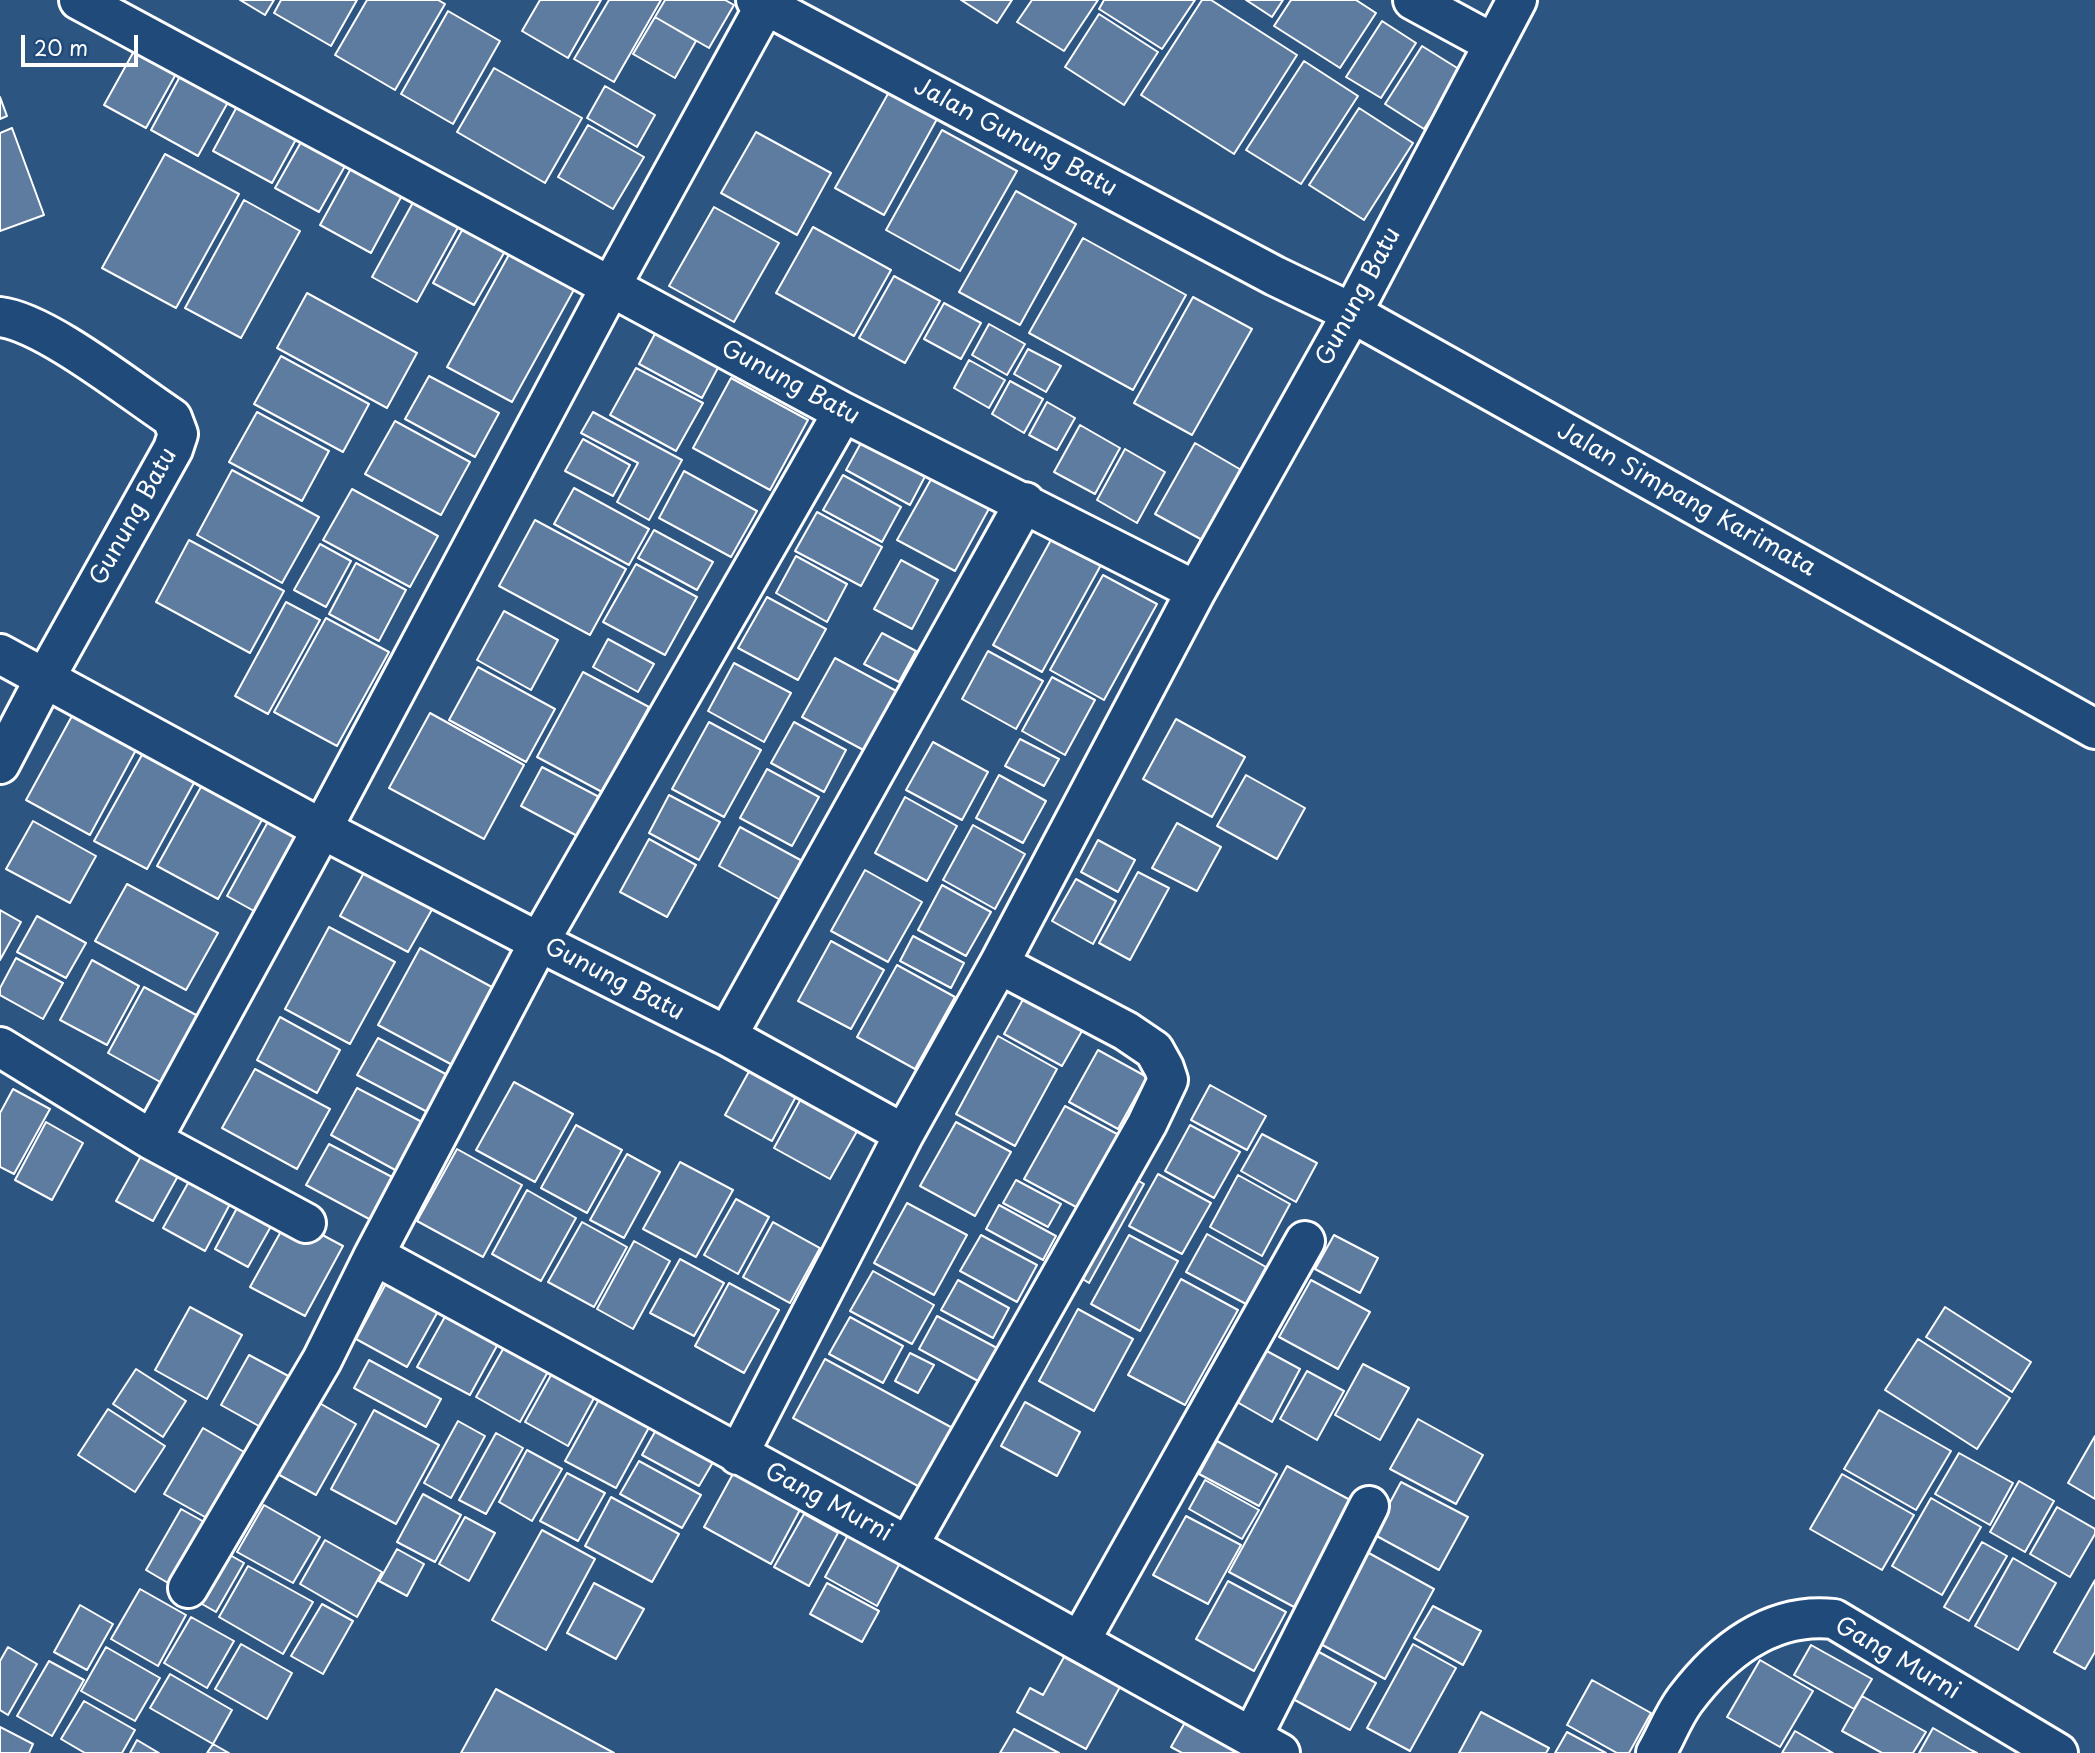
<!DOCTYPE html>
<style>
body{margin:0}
#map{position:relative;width:2095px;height:1753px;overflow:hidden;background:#2c5582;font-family:"Playpen Sans",sans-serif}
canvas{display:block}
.scale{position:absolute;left:21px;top:35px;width:117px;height:32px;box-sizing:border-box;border:4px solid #fff;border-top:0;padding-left:9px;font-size:21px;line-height:24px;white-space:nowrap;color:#fff;-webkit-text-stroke:5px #1f4a7a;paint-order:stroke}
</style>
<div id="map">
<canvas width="2095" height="1753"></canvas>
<div class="scale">20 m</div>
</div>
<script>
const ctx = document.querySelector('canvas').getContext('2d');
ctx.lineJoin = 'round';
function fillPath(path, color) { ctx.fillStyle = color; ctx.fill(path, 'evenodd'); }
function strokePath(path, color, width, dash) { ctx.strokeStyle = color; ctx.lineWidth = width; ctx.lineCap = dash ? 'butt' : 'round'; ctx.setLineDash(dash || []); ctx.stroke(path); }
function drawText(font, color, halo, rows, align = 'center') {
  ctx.font = font + ' "Playpen Sans",sans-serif'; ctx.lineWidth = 6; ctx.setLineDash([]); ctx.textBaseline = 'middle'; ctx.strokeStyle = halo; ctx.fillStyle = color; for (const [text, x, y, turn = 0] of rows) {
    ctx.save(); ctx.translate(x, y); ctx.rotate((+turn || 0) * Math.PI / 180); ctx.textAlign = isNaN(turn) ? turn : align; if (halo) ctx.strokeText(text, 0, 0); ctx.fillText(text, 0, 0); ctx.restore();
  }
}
const building = new Path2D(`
 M240 0H274L265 15Z
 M281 0H357L331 46 274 13Z
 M367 0H438L445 4 395 90 335 55Z
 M540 0H601L568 58 522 31Z
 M609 0H661L614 82 574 59Z
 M665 0H725L734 5 709 48 655 17Z
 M961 0H1012L997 23Z
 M1032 0H1098L1064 51 1017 22Z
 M1104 0H1195L1162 49 1099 9Z
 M1202 0H1211L1297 55 1234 154 1141 95Z
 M1246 0H1283L1272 17Z
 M1291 0H1356L1376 13 1340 68 1274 26Z
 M448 11 500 41 453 124 401 94Z
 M1099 14 1158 52 1124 105 1065 67Z
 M655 17 696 41 675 78 633 54Z
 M1382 21 1416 43 1381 98 1346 77Z
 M139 42 181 65 146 128 104 105Z
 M1422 46 1462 71 1424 129 1385 104Z
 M1304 61 1358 96 1301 184 1246 150Z
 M494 68 582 118 545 183 457 132Z
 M184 69 232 95 198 156 151 130Z
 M605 86 655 115 637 147 587 118Z
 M889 92 937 119 884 215 835 188Z
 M0 97 7 116 0 119Z
 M240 101 299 134 272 183 213 151Z
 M1359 108 1413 143 1364 220 1309 185Z
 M588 125 644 157 613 209 558 177Z
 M12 128 44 215 0 231V133Z
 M942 130 1017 171 960 271 886 230Z
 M756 132 831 173 797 235 721 193Z
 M305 135 349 159 319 212 275 188Z
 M165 154 239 194 176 308 102 268Z
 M355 161 406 188 371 253 320 225Z
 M1016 191 1076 224 1020 325 959 292Z
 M416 197 461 222 417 302 372 277Z
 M244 200 300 231 241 338 185 308Z
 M714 207 779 243 734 322 669 286Z
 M466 223 508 246 474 305 433 283Z
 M813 227 891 270 854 336 776 293Z
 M1083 238 1186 295 1133 390 1029 333Z
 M511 251 576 286 512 402 447 367Z
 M894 276 940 301 905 363 859 338Z
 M307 293 417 353 387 408 277 348Z
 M1193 297 1252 329 1192 435 1134 403Z
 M944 303 981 323 961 359 924 339Z
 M989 324 1025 344 1007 375 972 355Z
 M657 330 720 364 702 398 639 364Z
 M1028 349 1061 366 1046 392 1014 374Z
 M281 356 369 404 343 452 254 404Z
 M969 360 1005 380 989 408 954 388Z
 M636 368 703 403 676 451 610 415Z
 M429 376 499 413 475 457 405 419Z
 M731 378 808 420 770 490 693 448Z
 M1010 381 1043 399 1024 433 992 414Z
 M1047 402 1075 418 1057 450 1029 435Z
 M257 412 329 451 302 501 229 462Z
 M593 412 682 460 649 520 617 502 638 463 581 433Z
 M395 421 470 462 441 515 365 474Z
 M1080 425 1120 448 1095 494 1054 472Z
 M867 432 930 467 910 505 846 470Z
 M583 439 630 465 613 496 565 471Z
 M1195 443 1243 471 1204 541 1155 514Z
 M1125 449 1165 472 1137 523 1097 500Z
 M232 470 319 517 282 583 197 535Z
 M684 471 757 511 731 557 659 518Z
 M934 474 991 505 955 571 897 540Z
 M843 475 901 507 882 542 823 510Z
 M574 488 649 529 629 565 554 524Z
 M352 489 438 536 410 587 323 540Z
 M817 512 882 547 861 586 795 551Z
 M535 520 626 569 590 635 499 586Z
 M654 530 713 562 697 590 638 558Z
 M1052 538 1101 565 1042 672 993 645Z
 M189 540 284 591 250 653 156 602Z
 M320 544 351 561 326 607 294 590Z
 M796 556 847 584 827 622 776 593Z
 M901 560 938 580 912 629 874 609Z
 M356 563 406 590 379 641 329 614Z
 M636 564 697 597 665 655 603 622Z
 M1103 575 1157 604 1104 700 1050 670Z
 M767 597 826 629 798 680 738 648Z
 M286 602 320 620 268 714 235 696Z
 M504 611 558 640 531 690 477 660Z
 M326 618 389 652 337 746 274 712Z
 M882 633 916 651 899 682 864 664Z
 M608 639 654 664 638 692 593 667Z
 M988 651 1043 681 1016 729 962 699Z
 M835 658 900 693 867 752 802 717Z
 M734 663 791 693 764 742 708 711Z
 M478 667 555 709 526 762 449 720Z
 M583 672 649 707 602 792 537 757Z
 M1052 677 1095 700 1065 755 1022 731Z
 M430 713 524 765 484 839 389 788Z
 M72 716 136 750 90 835 26 800Z
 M1176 719 1245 757 1212 817 1143 779Z
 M709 722 761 750 724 817 672 789Z
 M794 722 846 750 824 792 771 763Z
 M1020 739 1059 759 1044 786 1005 766Z
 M933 742 988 772 962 820 906 790Z
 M143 753 195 781 147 869 94 841Z
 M542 767 603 799 581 838 521 806Z
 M767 769 819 797 792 846 740 818Z
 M999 775 1046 801 1023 843 976 818Z
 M1246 775 1305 808 1277 859 1217 826Z
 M202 785 263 818 218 899 157 866Z
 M669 795 720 822 699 860 649 833Z
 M905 797 957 826 927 881 875 853Z
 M270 818 297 832 254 911 227 896Z
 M33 821 96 856 70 903 6 869Z
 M1177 823 1221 847 1197 891 1152 868Z
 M973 825 1025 854 995 909 943 880Z
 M740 827 806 863 784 902 719 866Z
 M649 839 696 865 667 917 620 892Z
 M1098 840 1135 860 1118 892 1081 872Z
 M366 869 434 906 408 952 340 916Z
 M865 870 922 902 888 962 831 931Z
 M1138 872 1169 888 1130 960 1099 943Z
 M1076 879 1116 901 1093 944 1052 921Z
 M127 884 218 933 186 990 95 941Z
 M942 885 991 912 966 956 918 930Z
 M0 910 21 922 0 960Z
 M37 916 86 943 66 978 17 952Z
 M329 927 395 962 350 1044 285 1009Z
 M913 936 964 963 951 988 900 961Z
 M831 941 884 970 851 1029 798 1001Z
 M420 948 501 992 458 1068 378 1025Z
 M16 958 63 983 43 1019 0 995V988Z
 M92 960 139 986 107 1045 60 1020Z
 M897 965 955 997 915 1069 857 1037Z
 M1031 985 1090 1017 1062 1066 1004 1034Z
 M144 987 198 1016 162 1083 108 1053Z
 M280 1017 340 1050 317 1093 257 1060Z
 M998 1036 1057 1069 1015 1146 956 1114Z
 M378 1038 455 1079 435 1116 357 1075Z
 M1098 1050 1147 1077 1118 1129 1069 1102Z
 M752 1066 799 1091 772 1141 725 1115Z
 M255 1069 330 1109 297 1169 222 1128Z
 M514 1082 573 1114 535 1182 476 1150Z
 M1210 1085 1266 1116 1247 1150 1191 1120Z
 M357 1088 424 1123 397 1171 331 1135Z
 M13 1089 50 1109 14 1174 0 1167V1113Z
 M803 1095 860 1126 830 1179 774 1148Z
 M1065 1106 1119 1135 1078 1208 1024 1179Z
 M46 1122 83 1143 52 1200 15 1180Z
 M956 1122 1011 1152 975 1216 920 1186Z
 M576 1125 622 1150 587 1213 541 1188Z
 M1190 1125 1240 1152 1214 1198 1165 1171Z
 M1262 1134 1317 1163 1296 1202 1241 1171Z
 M329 1144 394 1178 371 1220 306 1185Z
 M146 1147 183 1167 153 1221 116 1201Z
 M457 1149 522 1185 483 1257 417 1221Z
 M627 1154 660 1172 624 1238 590 1220Z
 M680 1162 733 1190 696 1257 643 1229Z
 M197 1167 238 1189 205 1251 163 1228Z
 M1125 1173 1144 1184 1089 1283 1070 1271Z
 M1158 1174 1211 1203 1182 1254 1129 1226Z
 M1238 1175 1290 1204 1262 1256 1210 1227Z
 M1016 1180 1061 1204 1048 1227 1003 1203Z
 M527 1190 576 1218 541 1281 492 1254Z
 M244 1195 278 1214 248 1267 215 1249Z
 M736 1199 769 1217 738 1274 704 1255Z
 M907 1203 967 1235 934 1295 874 1263Z
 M999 1205 1056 1236 1043 1260 986 1229Z
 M289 1217 343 1246 305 1316 250 1287Z
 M582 1222 627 1247 594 1307 548 1282Z
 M773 1222 820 1248 790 1303 743 1277Z
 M1207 1234 1266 1267 1246 1304 1186 1272Z
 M981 1235 1037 1265 1017 1302 960 1271Z
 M1129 1235 1178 1261 1140 1331 1091 1304Z
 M1334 1235 1378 1258 1360 1293 1315 1269Z
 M634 1241 670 1261 633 1329 597 1309Z
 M680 1259 724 1283 694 1336 650 1313Z
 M873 1271 934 1305 912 1344 850 1311Z
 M389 1278 441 1306 407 1367 356 1339Z
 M1181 1279 1238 1310 1185 1405 1128 1375Z
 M958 1280 1009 1308 993 1338 941 1310Z
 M1311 1280 1370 1312 1338 1369 1279 1337Z
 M729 1283 779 1310 744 1373 695 1346Z
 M452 1304 504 1333 470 1395 417 1367Z
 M190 1307 242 1335 207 1399 155 1370Z
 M1945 1307 2031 1362 2012 1392 1926 1337Z
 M1078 1309 1133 1339 1094 1411 1039 1381Z
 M937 1316 997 1348 978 1381 919 1349Z
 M850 1317 903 1346 883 1383 829 1354Z
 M511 1335 555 1359 520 1422 476 1397Z
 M1918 1339 2010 1398 1977 1449 1885 1390Z
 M1265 1350 1300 1369 1272 1422 1237 1402Z
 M910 1353 934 1365 918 1393 895 1381Z
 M249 1355 294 1379 266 1430 221 1405Z
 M825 1359 960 1432 927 1491 793 1418Z
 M369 1360 441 1399 426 1427 354 1388Z
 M1363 1364 1409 1388 1380 1440 1335 1415Z
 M556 1366 599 1389 568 1446 525 1422Z
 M136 1369 186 1401 163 1437 113 1404Z
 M1307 1371 1344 1391 1317 1440 1280 1419Z
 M302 1393 356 1424 316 1495 263 1466Z
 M602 1394 652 1422 616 1488 565 1461Z
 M1025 1402 1080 1432 1057 1476 1001 1446Z
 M108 1409 165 1446 135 1492 78 1455Z
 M374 1410 439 1445 396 1524 331 1489Z
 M1879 1410 1951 1451 1916 1510 1844 1469Z
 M1418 1419 1483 1455 1456 1504 1390 1469Z
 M458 1421 485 1436 451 1498 424 1483Z
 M661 1421 719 1452 699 1486 642 1455Z
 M203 1428 251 1456 214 1522 164 1494Z
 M496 1433 523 1448 486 1514 459 1500Z
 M2095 1436V1499L2068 1483Z
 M1217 1441 1277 1474 1259 1506 1199 1474Z
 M527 1450 562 1469 532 1521 499 1502Z
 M1959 1453 2013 1483 1990 1525 1935 1494Z
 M639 1461 701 1495 682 1528 620 1494Z
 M1287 1466 1352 1501 1294 1607 1229 1572Z
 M734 1472 801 1508 771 1564 704 1527Z
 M567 1473 605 1493 578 1541 540 1521Z
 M1842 1474 1914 1515 1882 1570 1810 1529Z
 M1205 1480 1259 1510 1242 1539 1189 1509Z
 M2019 1481 2054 1501 2025 1552 1990 1532Z
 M1401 1482 1468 1517 1439 1570 1373 1534Z
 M423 1494 461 1515 435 1562 397 1542Z
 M611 1497 679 1534 652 1582 585 1546Z
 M1931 1498 1981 1527 1942 1595 1892 1566Z
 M264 1505 320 1537 293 1583 237 1552Z
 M2057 1507 2095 1529V1534L2070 1577 2030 1554Z
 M181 1509 215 1528 180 1590 146 1570Z
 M804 1514 838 1533 809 1586 774 1567Z
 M1186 1516 1241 1545 1208 1604 1153 1575Z
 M465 1517 495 1533 469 1581 439 1564Z
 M542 1530 595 1559 546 1650 492 1620Z
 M848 1535 900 1563 877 1606 825 1577Z
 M325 1540 382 1572 357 1617 300 1584Z
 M1982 1542 2007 1556 1969 1621 1944 1607Z
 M216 1547 244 1563 216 1612 188 1596Z
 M397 1549 424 1564 407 1596 379 1581Z
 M1367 1552 1434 1589 1385 1679 1317 1642Z
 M2013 1558 2056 1583 2018 1650 1975 1626Z
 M248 1566 313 1602 283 1654 219 1617Z
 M2095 1580V1652L2085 1669 2054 1652Z
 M1228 1581 1286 1612 1254 1671 1196 1639Z
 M594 1583 644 1609 616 1659 567 1633Z
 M827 1583 879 1611 862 1642 810 1614Z
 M140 1589 186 1615 158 1666 111 1639Z
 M322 1604 353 1621 323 1674 291 1656Z
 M80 1605 113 1624 87 1670 54 1652Z
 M1433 1606 1481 1631 1463 1665 1414 1638Z
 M191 1617 234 1641 207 1688 164 1663Z
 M241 1644 292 1673 267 1719 215 1689Z
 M1413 1644 1456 1668 1410 1751 1367 1728Z
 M1811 1645 1872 1679 1854 1709 1794 1675Z
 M8 1647 37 1664 8 1715 0 1710V1661Z
 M106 1647 160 1678 135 1721 81 1691Z
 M1319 1652 1376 1683 1350 1730 1293 1699Z
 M1064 1657 1120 1687 1086 1749 1017 1712 1030 1688 1043 1695Z
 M1760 1660 1813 1691 1780 1747 1727 1717Z
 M49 1661 84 1680 52 1736 17 1716Z
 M170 1674 232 1710 213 1744 150 1708Z
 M1592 1680 1651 1713 1629 1753H1617L1567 1725Z
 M496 1689 614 1753H461Z
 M1862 1696 1926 1732 1913 1753H1882L1842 1731Z
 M84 1701 135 1730 122 1753H85L61 1739Z
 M1191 1712 1244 1741 1237 1753H1182L1171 1747Z
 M1481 1712 1549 1748 1546 1753H1459Z
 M0 1727 33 1744 29 1753H0Z
 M1933 1728 1971 1750 1977 1753H1919Z
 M1014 1729 1059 1753H1000Z
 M1795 1731 1833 1753H1782Z
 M1567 1732 1606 1753H1555Z
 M137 1740 159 1753H130Z
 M213 1744 229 1753H207Z`);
fillPath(building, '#5e7c9f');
strokePath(building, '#fff', 2);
const minor = new Path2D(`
 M79 0 843 412 1196 591
 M756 0 1275 276 1352 313 2095 729
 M1413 0 1494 44
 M0 317C45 322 131 391 172 418L178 434 173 449 44 680 0 764
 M0 654 322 829 539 942 727 1036 904 1134
 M727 1036 1025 502
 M0 1047 152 1140 306 1223
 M152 1140 322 829 611 286 768 0
 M374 1255 908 1546 1280 1753
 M738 1455 904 1134 999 964 1196 591 1352 313 1517 0
 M908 1546 1147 1124 1168 1080 1164 1068 1154 1050 1126 1031 999 964
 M188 1588 322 1360 374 1255 539 942 843 412
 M1080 1641 1305 1241
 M1252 1737 1369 1506
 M1656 1753C1666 1736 1673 1716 1685 1700 1721 1652 1771 1612 1834 1619L2058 1753`);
strokePath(minor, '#fff', 44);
strokePath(minor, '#1f4a7a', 38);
drawText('24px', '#fff', '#1f4a7a', [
 ["Jalan Gunung Batu",1015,138,28],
 ["Gunung Batu",1359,297,-62],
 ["Gunung Batu",790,383,28],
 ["Jalan Simpang Karimata",1686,500,29],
 ["Gunung Batu",134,517,-61],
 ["Gunung Batu",614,980,27],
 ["Gang Murni",828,1503,28],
 ["Gang Murni",1897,1659,30]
]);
</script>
